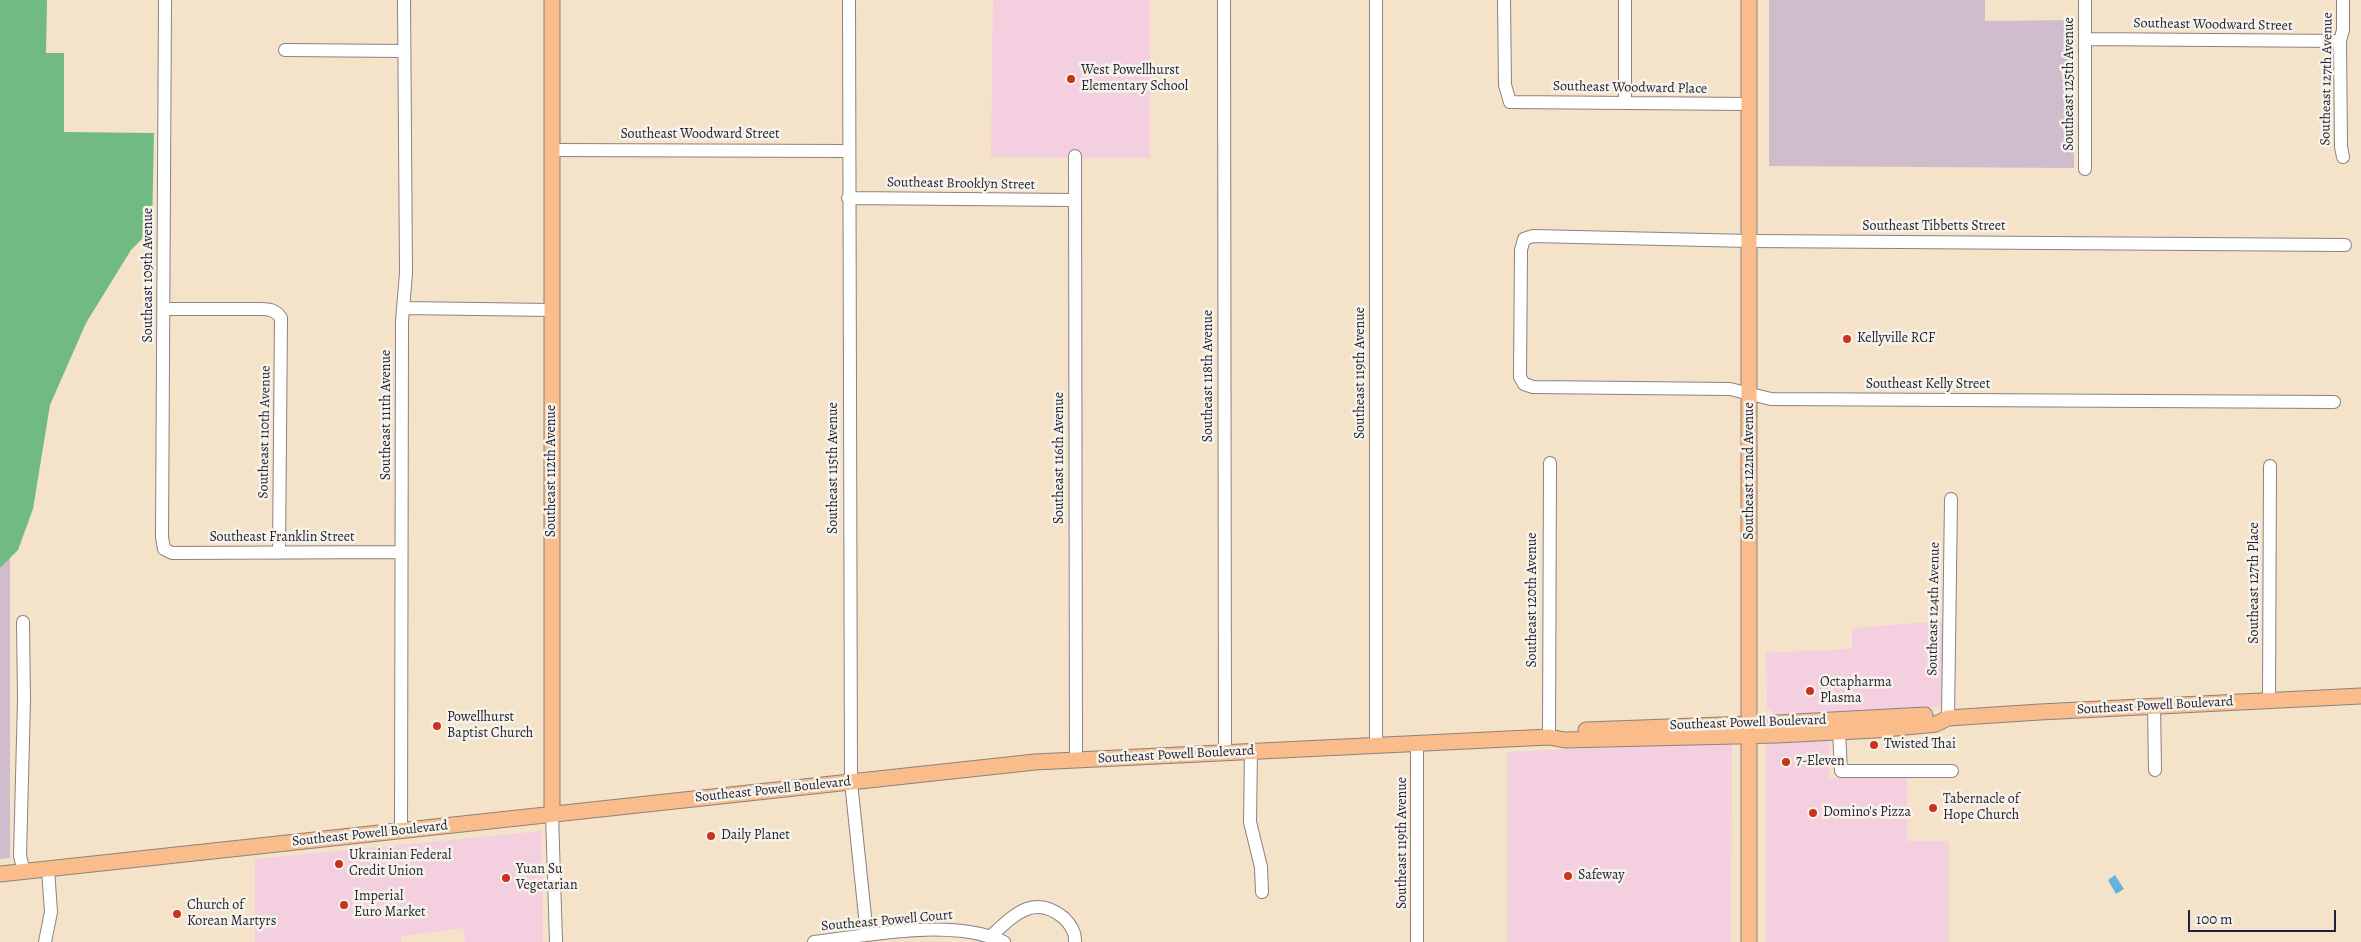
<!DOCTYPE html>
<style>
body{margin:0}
#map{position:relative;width:2361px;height:942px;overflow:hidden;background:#f4e2c9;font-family:Alegreya,serif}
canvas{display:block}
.scale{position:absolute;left:2188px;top:910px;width:148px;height:22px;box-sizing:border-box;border:2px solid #22223b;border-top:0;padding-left:6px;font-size:15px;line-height:18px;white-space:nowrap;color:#22223b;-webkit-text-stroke:4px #f7f3e8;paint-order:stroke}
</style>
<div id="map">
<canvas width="2361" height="942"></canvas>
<div class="scale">100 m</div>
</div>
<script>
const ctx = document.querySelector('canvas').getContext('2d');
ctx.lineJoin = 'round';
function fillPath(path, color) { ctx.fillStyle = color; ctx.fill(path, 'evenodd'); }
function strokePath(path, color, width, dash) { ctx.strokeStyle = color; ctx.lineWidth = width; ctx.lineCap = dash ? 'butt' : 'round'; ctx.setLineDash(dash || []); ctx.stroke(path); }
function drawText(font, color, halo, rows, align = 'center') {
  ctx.font = font + ' Alegreya,serif'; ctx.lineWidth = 5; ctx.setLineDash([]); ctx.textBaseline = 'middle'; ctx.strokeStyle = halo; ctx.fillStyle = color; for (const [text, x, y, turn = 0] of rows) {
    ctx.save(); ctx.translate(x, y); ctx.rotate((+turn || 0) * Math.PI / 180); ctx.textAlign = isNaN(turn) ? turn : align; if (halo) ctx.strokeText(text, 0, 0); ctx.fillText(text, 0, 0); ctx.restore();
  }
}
fillPath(new Path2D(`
 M993 0H1150V158L991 157Z
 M1943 621 1942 707 1776 715 1767 708 1766 653 1852 649V628Z
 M1829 737V778H1907V841H1949V942H1766V741Z
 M1732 742 1731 942H1507V752Z
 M542 831 543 942H465L464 928 401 936V942H255V859Z`), '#f3cfdf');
fillPath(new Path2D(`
 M1769 0H1985V21L2073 20 2074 168 1769 166Z
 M10 557V858L0 859V568Z`), '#cfbdce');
fillPath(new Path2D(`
 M0 0H47L46 53H64V132L154 133 152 229 131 250 86 323 50 405 33 509 18 550 0 568Z`), '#71bb82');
fillPath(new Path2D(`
 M2115 875 2124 889 2116 894 2108 880Z`), '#66b2df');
const minor = new Path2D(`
 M165 0 162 537 164 549 172 553 401 552
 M849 0 851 782 867 935
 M1224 0 1225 752
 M1376 0V746
 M1504 0 1505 85 1510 102 1749 104
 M1625 0V103
 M2085 39 2340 41
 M285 50 404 51
 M552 150 848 151
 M1075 156 1076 759
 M2343 157 2341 147 2340 41 2343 30V0
 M2085 169V0
 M848 198 1074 200
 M403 308 552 310
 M164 309H261C269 309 276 310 281 318L279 553
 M2334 402 1771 399 1730 389 1533 387 1524 384 1520 377 1521 250 1524 239 1533 236 1750 241 2345 245
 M23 622 24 700 20 856 24 872
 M2269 700 2270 466
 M2154 705 2155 770
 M1948 718 1951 499
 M1839 732 1841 771H1952
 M1549 737 1550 463
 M1417 745V942
 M1251 751 1250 822 1261 867 1262 892
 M552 814 556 942
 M401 830 402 321 406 273 404 0
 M991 936C1014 915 1034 893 1064 918 1071 925 1076 932 1075 942
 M45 942 51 912 48 869
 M814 942C870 935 952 918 1004 942`);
const major = new Path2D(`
 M552 0V814
 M1586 730 1777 723 1925 715
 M0 874 1035 762 1549 737 1565 740 1777 735 1876 730 1936 724 1948 718 2040 712 2361 696
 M1749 942V0`);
strokePath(minor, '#8b8282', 14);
strokePath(major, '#8b8282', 17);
strokePath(minor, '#fff', 12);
strokePath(major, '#f9bc8a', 15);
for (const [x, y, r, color] of [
 [1071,79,5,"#c8321e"],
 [1847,339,5,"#c8321e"],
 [1810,691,5,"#c8321e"],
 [437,726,5,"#c8321e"],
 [1874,745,5,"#c8321e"],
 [1786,762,5,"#c8321e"],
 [1933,808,5,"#c8321e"],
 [1813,813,5,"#c8321e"],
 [711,836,5,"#c8321e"],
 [339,864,5,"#c8321e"],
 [1568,876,5,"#c8321e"],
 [506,878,5,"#c8321e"],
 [344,905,5,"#c8321e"],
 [177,914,5,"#c8321e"]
]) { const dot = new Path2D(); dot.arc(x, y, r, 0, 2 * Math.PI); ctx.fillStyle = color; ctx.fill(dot); strokePath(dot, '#f7f3e8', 2); }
drawText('14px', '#22223b', '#f7f3e8', [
 ["Southeast Woodward Street",2213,25,1],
 ["Southeast 127th Avenue",2327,79,-89],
 ["Southeast 125th Avenue",2070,84,-90],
 ["Southeast Woodward Place",1630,88,1],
 ["Southeast Woodward Street",700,135],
 ["Southeast Brooklyn Street",961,184,1],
 ["Southeast Tibbetts Street",1934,227],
 ["Southeast 109th Avenue",149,275,-90],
 ["Southeast 119th Avenue",1361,373,-90],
 ["Southeast 118th Avenue",1209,376,-90],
 ["Southeast Kelly Street",1928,385],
 ["Southeast 111th Avenue",387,415,-90],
 ["Southeast 110th Avenue",265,432,-89],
 ["Southeast 116th Avenue",1060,458,-90],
 ["Southeast 115th Avenue",834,468,-90],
 ["Southeast 112th Avenue",552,471,-90],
 ["Southeast 122nd Avenue",1750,471,-90],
 ["Southeast Franklin Street",282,538],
 ["Southeast 127th Place",2255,583,-90],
 ["Southeast 120th Avenue",1533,600,-90],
 ["Southeast 124th Avenue",1934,609,-89],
 ["Southeast Powell Boulevard",2155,706,-3],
 ["Southeast Powell Boulevard",1748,723,-2],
 ["Southeast Powell Boulevard",1176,755,-3],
 ["Southeast Powell Boulevard",773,790,-6],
 ["Southeast Powell Boulevard",370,834,-6],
 ["Southeast 119th Avenue",1403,843,-90],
 ["Southeast Powell Court",887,921,-5]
]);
drawText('14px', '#22223b', '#f7f3e8', [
 ["West Powellhurst",1081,71],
 ["Elementary School",1081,87],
 ["Kellyville RCF",1857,339],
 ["Octapharma",1820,683],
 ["Plasma",1820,699],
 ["Powellhurst",447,718],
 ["Baptist Church",447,734],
 ["Twisted Thai",1884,745],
 ["7-Eleven",1796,762],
 ["Tabernacle of",1943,800],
 ["Hope Church",1943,816],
 ["Domino's Pizza",1823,813],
 ["Daily Planet",721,836],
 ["Ukrainian Federal",349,856],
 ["Credit Union",349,872],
 ["Yuan Su",516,870],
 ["Vegetarian",516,886],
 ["Safeway",1578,876],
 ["Imperial",354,897],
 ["Euro Market",354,913],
 ["Church of",187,906],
 ["Korean Martyrs",187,922]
], 'left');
</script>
